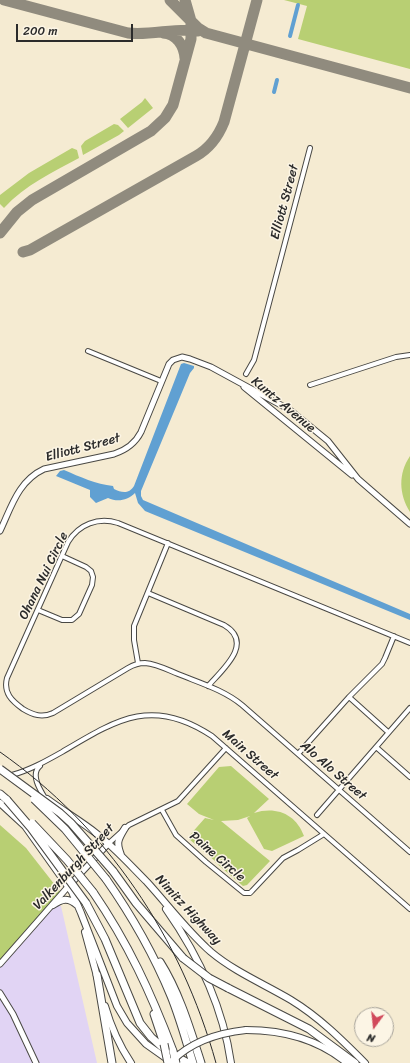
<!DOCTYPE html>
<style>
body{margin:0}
#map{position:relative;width:410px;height:1063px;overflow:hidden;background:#f5ebd2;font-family:Sriracha,sans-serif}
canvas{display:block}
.north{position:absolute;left:354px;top:1007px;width:40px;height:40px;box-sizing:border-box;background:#fcf5e5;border:1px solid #a8a49b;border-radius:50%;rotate:195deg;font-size:11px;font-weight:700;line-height:16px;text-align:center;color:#2b2b2b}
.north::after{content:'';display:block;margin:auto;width:14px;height:18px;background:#d1495b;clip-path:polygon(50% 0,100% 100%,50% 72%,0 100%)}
.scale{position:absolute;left:16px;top:24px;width:117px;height:18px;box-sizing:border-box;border:2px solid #2b2b2b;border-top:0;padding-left:5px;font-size:12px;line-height:14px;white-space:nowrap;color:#2b2b2b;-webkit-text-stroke:3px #fcf5e5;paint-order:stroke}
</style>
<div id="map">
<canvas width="410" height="1063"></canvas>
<div class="north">N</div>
<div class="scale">200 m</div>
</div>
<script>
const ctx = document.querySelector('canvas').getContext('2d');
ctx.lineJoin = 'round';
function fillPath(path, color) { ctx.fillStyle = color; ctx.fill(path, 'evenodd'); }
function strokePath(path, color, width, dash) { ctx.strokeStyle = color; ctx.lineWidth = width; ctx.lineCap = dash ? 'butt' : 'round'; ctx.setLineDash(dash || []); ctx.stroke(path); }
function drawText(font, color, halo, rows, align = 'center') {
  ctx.font = font + ' Sriracha,sans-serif'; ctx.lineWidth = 3; ctx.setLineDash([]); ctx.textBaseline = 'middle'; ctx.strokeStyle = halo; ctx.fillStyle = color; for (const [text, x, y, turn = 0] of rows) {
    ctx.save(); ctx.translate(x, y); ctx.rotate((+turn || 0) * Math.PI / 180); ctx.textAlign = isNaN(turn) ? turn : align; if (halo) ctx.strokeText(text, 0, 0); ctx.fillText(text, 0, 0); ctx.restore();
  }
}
fillPath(new Path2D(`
 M53 906H61L97 1063H0V966Z`), '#e1d4f4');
fillPath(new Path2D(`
 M284 0H410V69L298 39 307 6Z
 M145 98 153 108 128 128 120 119 142 102Z
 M114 124 118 125 124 131 119 135 83 155 81 146 85 141Z
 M72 148 77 150 79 158C53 172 25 185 4 208L0 204V195L29 173Z
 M410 456V512C399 494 398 474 410 456Z
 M231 766 269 799 254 813C276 806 296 814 304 836L272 851 264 849 247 818 250 816 238 820 221 821 270 861 247 885 243 886 215 862 224 853 215 861 189 839V836L205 818 214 820 199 814 187 804 219 767Z
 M0 825 26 848 62 894 0 964Z`), '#b8cf73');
fillPath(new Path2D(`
 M184 363 194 366V368L190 373 141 491V496L143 500 410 614V620L145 511 138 503 135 493C127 501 117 502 108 498L96 503 90 497V490L56 476 60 471 64 470C80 477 96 484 113 486L114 489C122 493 129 494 134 486L181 364Z`), '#60a0d2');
strokePath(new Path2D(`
 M290 36 298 5
 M274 92 277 80`), '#60a0d2', 4);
strokePath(new Path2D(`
 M4 0 128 33C151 36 177 27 198 31
 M170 0 198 28 206 33 410 88
 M163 33C177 34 184 46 185 58
 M0 233 17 212 32 200 151 131 165 118 173 105 191 39V21L185 0
 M23 252 30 250 196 156C210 148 218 137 224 122L257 0`), '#908b7e', 11);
const minor = new Path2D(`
 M88 351 161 381
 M246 374 254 360 310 148
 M310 385 396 357 410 355
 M148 593 224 625C255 643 222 670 208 686
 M38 610 62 620H72L79 614 92 585 93 577 91 571 86 567 62 556
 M410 643 118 523C98 517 79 524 68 542L7 678C3 693 12 701 23 709 33 715 42 718 53 713L128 668C133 665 139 663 145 663 157 664 168 670 178 674 200 683 224 690 242 705L410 852
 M138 663 134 640V626L168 543
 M349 697 382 664 385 658 394 636
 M376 747 410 777
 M298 754 349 697 388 732
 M40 766C30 774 40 790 45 798
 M12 775C30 770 46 761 62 752 116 720 152 696 212 736L410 909
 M162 810 176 835 206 862 244 893H250L252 891 283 858 298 850 324 834
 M317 815 410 708
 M108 844 129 825 178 801 226 748`);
const tertiary = new Path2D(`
 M244 387 352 475
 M0 531C11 508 18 481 44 469L114 454C126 450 135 444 141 432L169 364 173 360 182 357 190 359 211 367 290 410 328 441 358 479 410 524
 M0 964 66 889 108 844
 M0 993 13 1014 36 1063`);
const primary = new Path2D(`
 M47 799C63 811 81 821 97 834 115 848 131 866 147 882 168 905 187 931 211 952 235 972 264 984 291 1000 319 1017 342 1040 365 1063
 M0 803 25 826 72 892 81 913 117 1006 127 1023 146 1044 170 1061
 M121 855C116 842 118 840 125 828
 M53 905C62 899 68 897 77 905
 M166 909C199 956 223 1007 231 1063
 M85 932 98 980
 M105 1006C111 1027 119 1045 131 1063
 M246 1030C283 1030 318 1039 347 1063`);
const motorway = new Path2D(`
 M0 794 7 800
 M113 871 136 903 183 958
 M106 879C132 916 154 955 171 996 180 1018 186 1041 193 1063
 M93 892C128 943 151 993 173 1051
 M86 903 105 939 140 1023 151 1037 163 1048 170 1053 188 1063
 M160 962C179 992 190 1029 201 1063
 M97 975 112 1063
 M228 988 309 1029 355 1063
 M154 1014 164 1044`);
strokePath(minor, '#494844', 6);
strokePath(tertiary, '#494844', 7);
strokePath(primary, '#494844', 8);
strokePath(motorway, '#494844', 9);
strokePath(minor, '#fff', 4);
strokePath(tertiary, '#fff', 5);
strokePath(primary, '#fff', 6);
strokePath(motorway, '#fff', 7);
strokePath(new Path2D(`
 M0 752C107 827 181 937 216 1063`), '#2b2b2b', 1);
const primaryBridge = new Path2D(`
 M172 1061C192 1041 218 1033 246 1030`);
const motorwayBridge = new Path2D(`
 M0 769 60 813 71 823 113 871
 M34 799 65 829 106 879
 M7 800 31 828 86 903
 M32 823 67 860 93 892
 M183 958 209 978 228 988
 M164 1044 168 1063
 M173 1051 176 1063`);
strokePath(primaryBridge, '#494844', 8, []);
strokePath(motorwayBridge, '#494844', 9, []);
strokePath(primaryBridge, '#fff', 6);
strokePath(motorwayBridge, '#fff', 7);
drawText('13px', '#2b2b2b', '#fcf5e5', [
 ["Elliott Street",285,202,-75],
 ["Kuntz Avenue",283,405,40],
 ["Elliott Street",83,448,-15],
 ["Ohana Nui Circle",44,576,-64],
 ["Main Street",250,755,41],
 ["Alo Alo Street",333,771,41],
 ["Paine Circle",217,857,41],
 ["Valkenburgh Street",74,867,-47],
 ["Nimitz Highway",188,910,47]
]);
</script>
